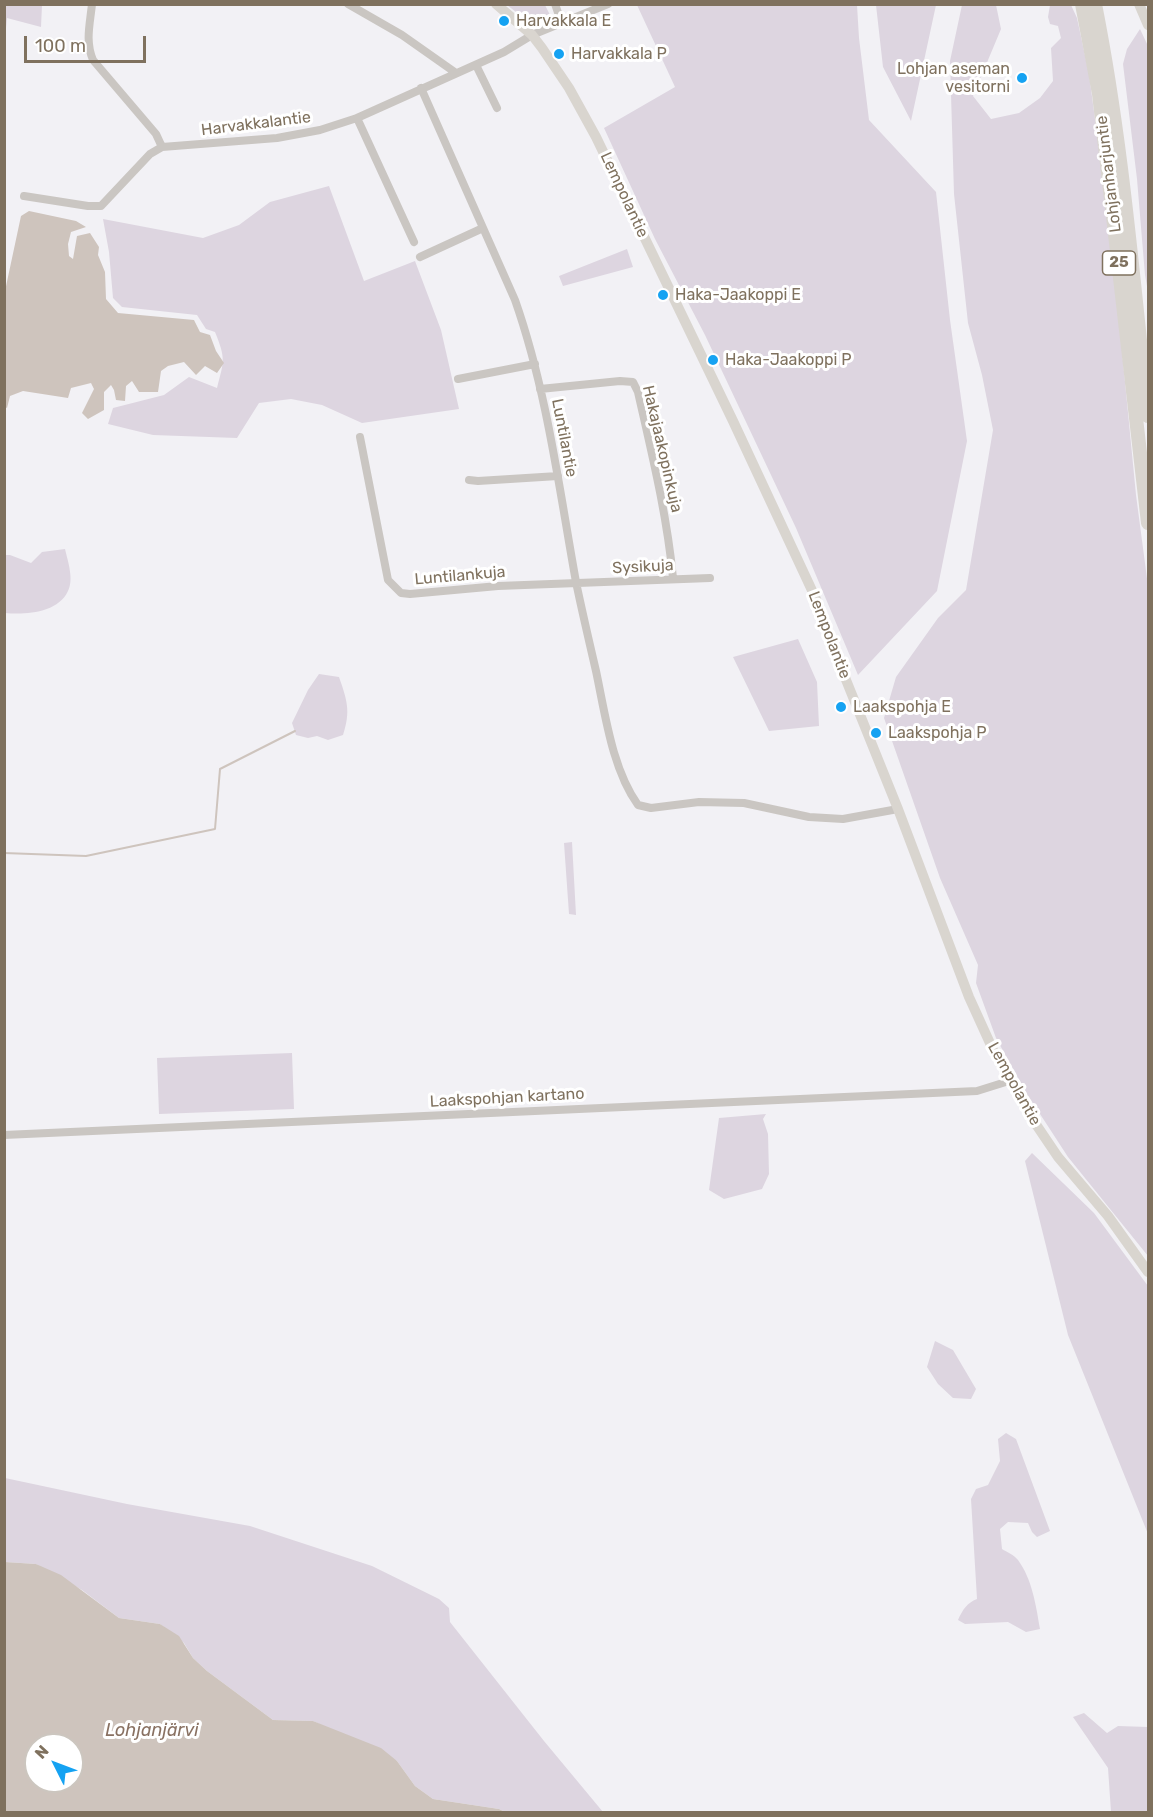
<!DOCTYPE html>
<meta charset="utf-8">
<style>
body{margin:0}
#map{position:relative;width:1153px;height:1817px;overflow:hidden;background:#f2f1f5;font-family:Rubik,sans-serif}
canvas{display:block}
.frame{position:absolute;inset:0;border:6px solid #7f715e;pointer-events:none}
.north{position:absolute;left:24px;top:1733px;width:60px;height:60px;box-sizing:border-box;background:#fff;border:2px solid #ccc6bf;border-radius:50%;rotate:312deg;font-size:16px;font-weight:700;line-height:24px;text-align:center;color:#7f715e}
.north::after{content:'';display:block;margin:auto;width:21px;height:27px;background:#15a2f2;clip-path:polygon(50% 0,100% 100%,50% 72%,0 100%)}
.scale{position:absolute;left:24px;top:36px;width:122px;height:27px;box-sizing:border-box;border:3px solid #7f715e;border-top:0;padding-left:8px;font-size:18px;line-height:21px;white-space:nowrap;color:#7f715e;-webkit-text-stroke:4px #fff;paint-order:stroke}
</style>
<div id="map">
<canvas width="1153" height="1817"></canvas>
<div class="frame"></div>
<div class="north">N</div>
<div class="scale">100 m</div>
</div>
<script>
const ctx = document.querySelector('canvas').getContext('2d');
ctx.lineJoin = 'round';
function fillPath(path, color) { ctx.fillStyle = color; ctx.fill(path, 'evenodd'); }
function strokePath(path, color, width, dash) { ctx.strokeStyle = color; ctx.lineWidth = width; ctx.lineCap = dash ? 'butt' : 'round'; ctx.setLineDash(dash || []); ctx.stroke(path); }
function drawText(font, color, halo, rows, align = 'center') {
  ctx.font = font + ' Rubik,sans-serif'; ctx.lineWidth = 6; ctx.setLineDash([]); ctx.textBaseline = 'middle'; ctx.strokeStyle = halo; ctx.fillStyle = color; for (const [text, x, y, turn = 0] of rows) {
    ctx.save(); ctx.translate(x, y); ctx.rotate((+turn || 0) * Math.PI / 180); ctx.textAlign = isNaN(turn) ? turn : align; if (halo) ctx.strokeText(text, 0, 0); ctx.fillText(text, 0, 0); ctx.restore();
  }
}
fillPath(new Path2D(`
 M5 4 42 5 41 27 7 18 5 38Z
 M507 5H545L550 15 545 23 529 22Z
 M637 5H857L859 38 869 120 936 192 950 320 967 441 937 591 858 675 796 528 705 335 655 239 604 128 675 87Z
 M876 5H936L911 121 883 67Z
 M962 5H996L1001 29 973 96 991 119 1019 113 1040 98 1053 81 1051 48 1061 38 1058 26 1050 24 1048 17 1050 5H1071L1077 18 1089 74 1112 248 1136 495 1148 586V1256L1068 1157 1027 1094 996 1038 976 983 978 965 940 878 884 718 896 677 938 618 966 590 993 430 982 375 968 323 954 194 950 61Z
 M1140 29 1148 46V292L1145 275 1137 179 1123 64 1127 49Z
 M329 186 364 281 415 261 441 330 459 409 362 423 322 405 291 399 259 403 237 438 153 435 108 424 113 408 164 395 189 377 217 388C224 361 226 359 215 332L206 329 197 315 122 307 113 298 109 252 103 219 203 238 239 225 270 202Z
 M627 249 633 267 563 286 559 276Z
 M65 549C68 562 74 579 68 591 58 613 25 615 5 613V555H10L31 563 42 552Z
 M798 639 817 682 819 726 769 731 733 657Z
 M319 674 339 677C347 700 351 711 343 735L328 740 317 736 308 738 296 735 292 723 308 690Z
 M572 842 576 915 569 914 564 843Z
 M292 1053 294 1109 159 1114 157 1058Z
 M766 1114 763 1119 768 1134 769 1174 762 1189 724 1199 709 1190 719 1118Z
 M1032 1153 1094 1213 1148 1286V1534L1068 1335 1025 1161Z
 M935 1341 953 1350 976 1389 971 1399 953 1398 938 1384 927 1367Z
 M1006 1433 1016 1439 1050 1531 1037 1537 1032 1532 1028 1523 1008 1522 1000 1529 1002 1549C1007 1552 1014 1555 1018 1560 1032 1579 1036 1605 1040 1629L1026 1632 1008 1622 965 1624 958 1620C963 1609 967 1603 977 1599L971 1499 976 1489 988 1485 1000 1461 998 1439Z
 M5 1478 127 1504 250 1526 372 1566 439 1599 449 1608 450 1622 544 1741 603 1812H505L499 1809 433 1799 415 1786 397 1761 313 1721 273 1720 207 1671 193 1658 184 1643 160 1624 119 1618 82 1590 36 1564 5 1562Z
 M1084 1713 1107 1733 1118 1726 1148 1727V1812H1111L1108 1768 1073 1717Z`), '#ddd5e0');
fillPath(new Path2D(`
 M29 211 76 221 86 227 71 232 68 244 69 256 73 259 77 236 90 233 99 247 98 255 105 272 106 299 118 313 194 320 200 332 210 335 216 351 224 363 217 373 205 366 196 375 184 362 168 366 161 371 158 392H139L132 381 126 386 125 401 116 400 114 390 111 385 104 392V410L88 419 82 413 94 389 91 383 71 388 68 398 23 391 10 396 7 408 5 407V291L21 216Z
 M5 1562 36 1564 61 1575 119 1618 160 1624 179 1636 193 1658 207 1671 273 1720 313 1721 381 1748 397 1761 415 1786 433 1799 499 1809 505 1812H5ZM36 1745H72V1781H36Z`), '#cec4bd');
strokePath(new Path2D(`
 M4 853 86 856 215 829 220 769 295 731`), '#cec4bd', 2);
strokePath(new Path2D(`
 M92 4C90 24 85 41 93 60L156 134 162 147
 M348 4 402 35 456 73
 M555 4 562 24
 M476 65 497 108
 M421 88 515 300C547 391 559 488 576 582 582 611 589 641 596 671 605 713 612 769 638 805L651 808 699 802 744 803 809 817 843 819 898 809
 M357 118 414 242
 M24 196 88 206H101L150 154 162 147 277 138 320 130 357 118 504 52 532 35 608 4
 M420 257 483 228
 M458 379 535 364
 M540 389 620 381 633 382 638 392C652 454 667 515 673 578
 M360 437 388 580 401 593 410 594 498 586 710 578
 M469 480 478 481 558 476
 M4 1135 977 1091 1009 1081`), '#cac6c2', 8);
strokePath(new Path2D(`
 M496 4 532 35 542 48 569 88 596 137 733 421 816 599 838 660 898 809 969 997 994 1052 1031 1117 1058 1157 1108 1216 1148 1272
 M1139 4 1148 25`), '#d9d5cf', 10);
strokePath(new Path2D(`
 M1082 4 1099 94 1148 523
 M1095 4C1122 140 1133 279 1148 416`), '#d9d5cf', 14);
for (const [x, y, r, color] of [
 [504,21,6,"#15a2f2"],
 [559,54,6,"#15a2f2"],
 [1022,78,6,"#15a2f2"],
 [663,295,6,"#15a2f2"],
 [713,360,6,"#15a2f2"],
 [841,707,6,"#15a2f2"],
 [876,733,6,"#15a2f2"]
]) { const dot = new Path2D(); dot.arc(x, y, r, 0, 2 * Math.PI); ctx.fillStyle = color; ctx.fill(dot); strokePath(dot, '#fff', 2); }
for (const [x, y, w] of [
 [1119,263,33]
]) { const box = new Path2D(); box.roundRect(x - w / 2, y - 12, w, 24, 4.5); ctx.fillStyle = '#fff'; ctx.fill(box); strokePath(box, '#7f715e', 1.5); }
drawText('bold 15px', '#7f715e', null, [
 ["25",1119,263]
]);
drawText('16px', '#7f715e', '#fff', [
 ["Harvakkala E",516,21],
 ["Harvakkala P",571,54],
 ["Lohjan aseman",1010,69,"right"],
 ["vesitorni",1010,87,"right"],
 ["Haka-Jaakoppi E",675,295],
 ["Haka-Jaakoppi P",725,360],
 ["Laakspohja E",853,707],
 ["Laakspohja P",888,733]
], 'left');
drawText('16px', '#7f715e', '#fff', [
 ["Harvakkalantie",256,124,-7],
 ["Lohjanharjuntie",1109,174,-97],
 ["Lempolantie",624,195,65],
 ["Luntilantie",564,438,79],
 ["Hakajaakopinkuja",662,449,77],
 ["Sysikuja",643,567,-3],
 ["Luntilankuja",460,576,-5],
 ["Lempolantie",829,635,69],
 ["Lempolantie",1014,1084,61],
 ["Laakspohjan kartano",507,1098,-3]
]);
drawText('italic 18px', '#897162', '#fff', [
 ["Lohjanjärvi",152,1731]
]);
</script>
